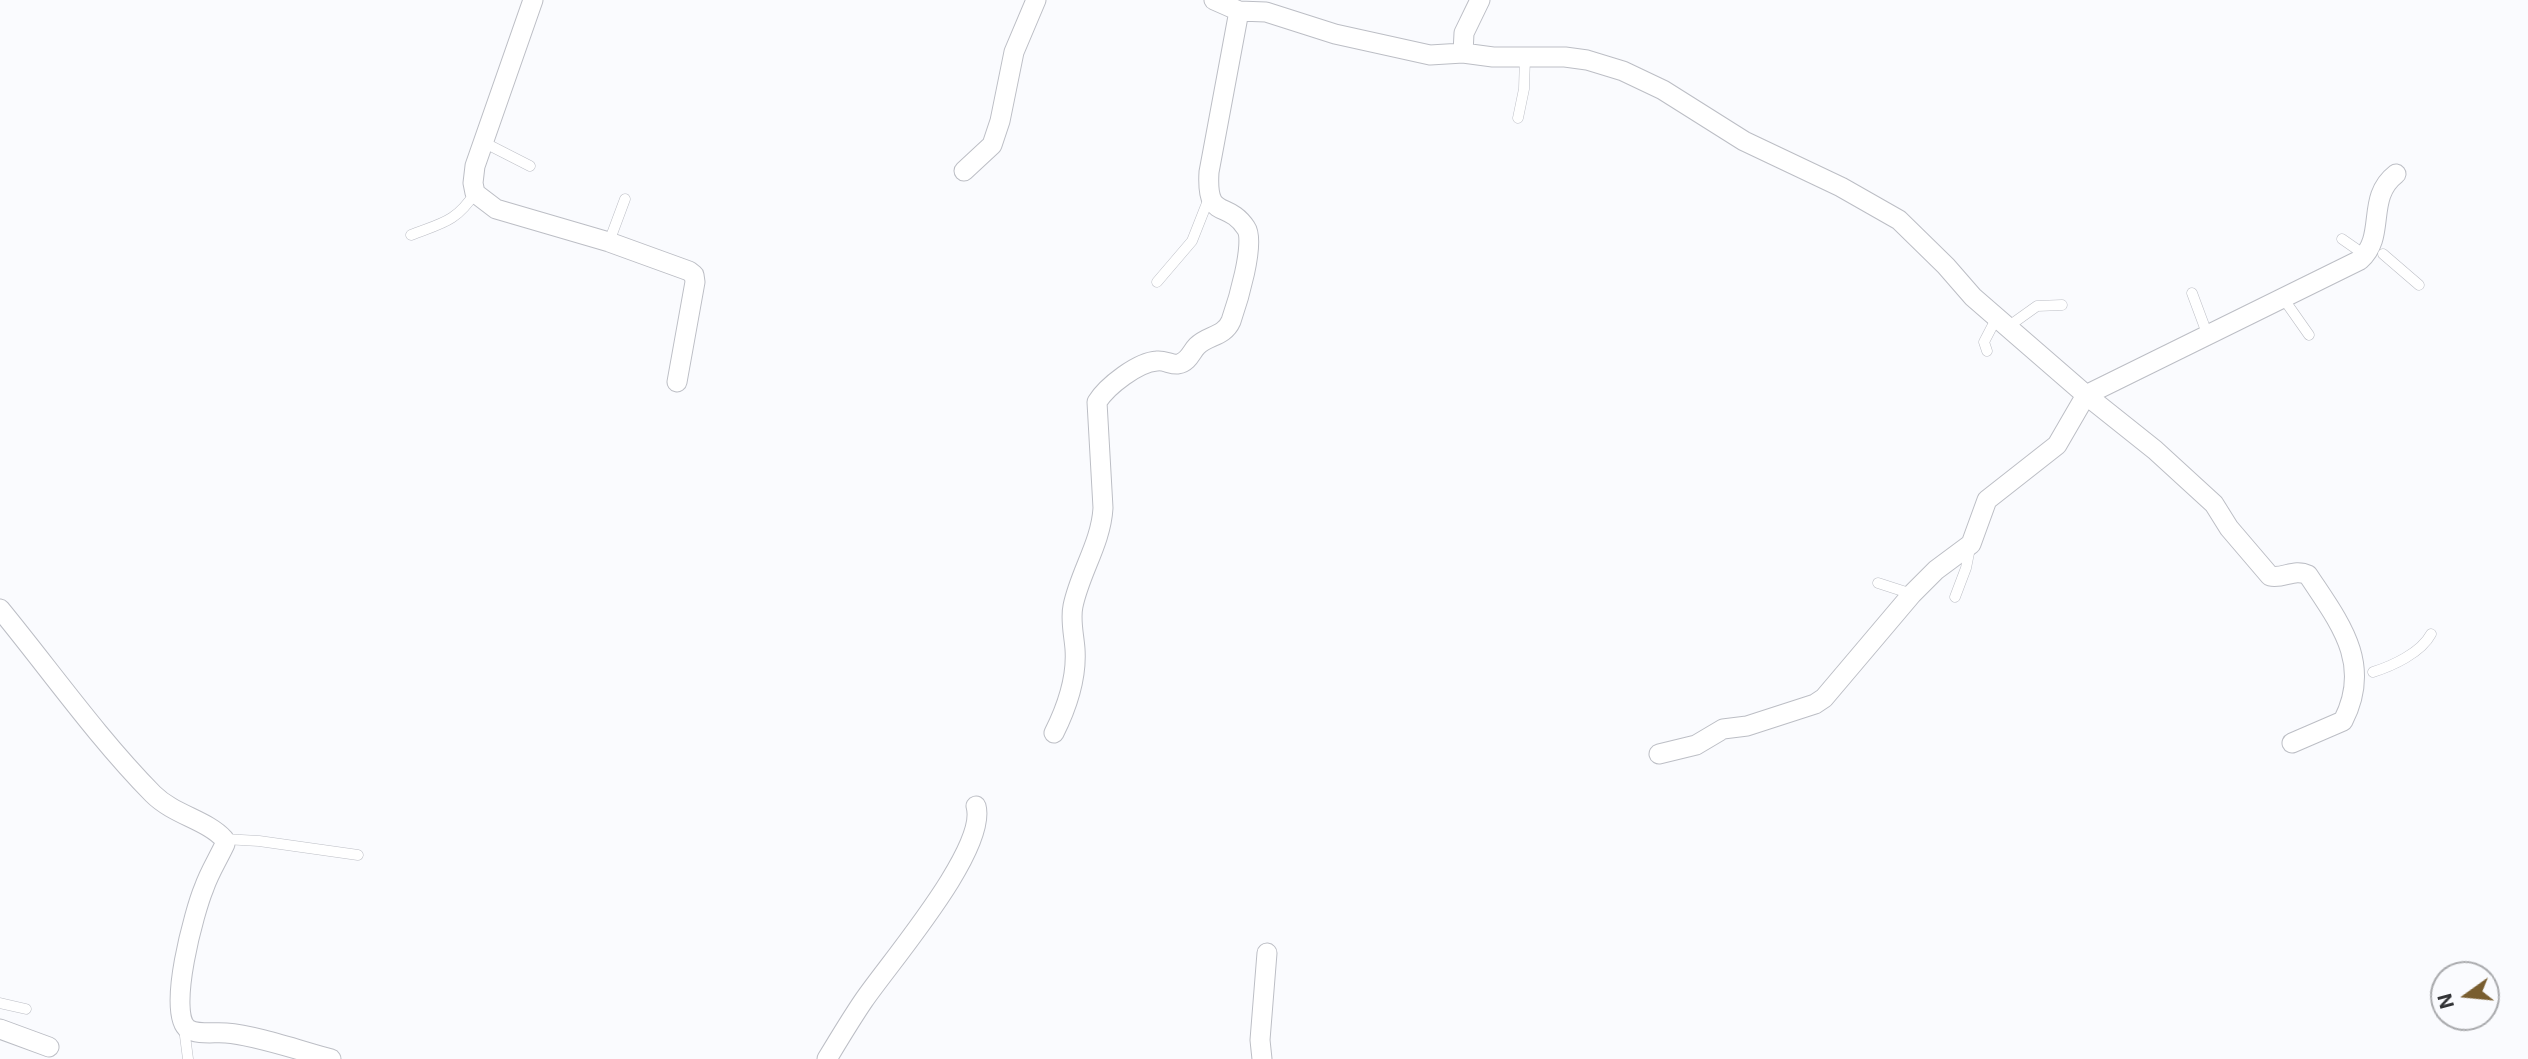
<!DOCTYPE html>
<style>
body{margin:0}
#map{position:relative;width:2528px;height:1059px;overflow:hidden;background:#fafbfe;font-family:Inter,sans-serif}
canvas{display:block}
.north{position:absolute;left:2430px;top:961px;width:70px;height:70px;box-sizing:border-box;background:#fafbfe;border:2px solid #a9aaad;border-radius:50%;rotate:255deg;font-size:19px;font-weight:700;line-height:28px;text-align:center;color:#303134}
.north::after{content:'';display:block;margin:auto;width:24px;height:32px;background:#795e30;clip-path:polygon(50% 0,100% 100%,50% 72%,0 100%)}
</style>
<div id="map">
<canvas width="2528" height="1059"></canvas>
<div class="north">N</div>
</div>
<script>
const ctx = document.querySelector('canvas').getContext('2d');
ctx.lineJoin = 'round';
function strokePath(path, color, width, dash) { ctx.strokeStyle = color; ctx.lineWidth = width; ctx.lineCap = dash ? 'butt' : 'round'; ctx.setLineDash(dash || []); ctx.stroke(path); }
const lane = new Path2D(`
 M1518 118 1524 89 1525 57
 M483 142 530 166
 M411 235C442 223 456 222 475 193
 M2342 239 2365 255
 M609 242 625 199
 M2383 254 2419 285
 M1157 282 1192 241 1209 198
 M2192 293 2208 336
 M2283 298 2309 335
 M2009 326 2037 306 2062 305
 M1987 351 1984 342 1997 317
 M1878 583 1912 594
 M1955 597 1966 568 1970 548
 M2373 672C2392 666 2421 653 2431 634
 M224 839 259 841 358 855
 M0 1003 26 1009
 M184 1028 188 1059`);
const street = new Path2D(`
 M533 0 475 166 473 183 475 193 496 209 609 242 689 271 694 275 695 282 677 382
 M1214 0 1239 11 1266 12 1335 34 1430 55 1463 53 1493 57H1565L1587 60 1623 71 1663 90 1744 141 1841 187 1899 220 1946 266 1973 297 2086 395 2155 450 2214 504 2229 528 2270 576C2284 579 2294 568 2308 575 2339 622 2373 663 2343 721L2292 743
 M1463 53 1464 33 1480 0
 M964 171 992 145 1000 121 1014 52 1036 0
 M0 609C50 670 97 737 153 794 174 815 207 820 224 839L225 844C218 859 209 873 204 888 195 909 166 1014 188 1029 197 1035 215 1032 226 1033 255 1035 301 1051 331 1059
 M1054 733C1066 709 1077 677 1075 649 1074 635 1070 620 1073 606 1080 572 1101 543 1103 508L1097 402C1107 386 1138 362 1157 361 1164 360 1172 365 1178 364 1189 362 1191 352 1197 346 1208 335 1224 337 1231 321 1237 304 1256 242 1246 228 1227 199 1206 222 1209 172L1239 11
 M1659 754 1696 745 1723 729 1747 726 1815 704 1824 698 1912 594 1936 570 1971 544 1987 500 2057 445 2086 395 2360 260C2387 236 2365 198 2396 174
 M0 1029 49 1047
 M827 1059C839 1039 851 1019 864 1000 890 962 988 849 976 806
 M1262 1059 1260 1040 1267 953`);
strokePath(lane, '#bcbec5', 11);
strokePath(street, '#bcbec5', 21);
strokePath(lane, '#fff', 10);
strokePath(street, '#fff', 19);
</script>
